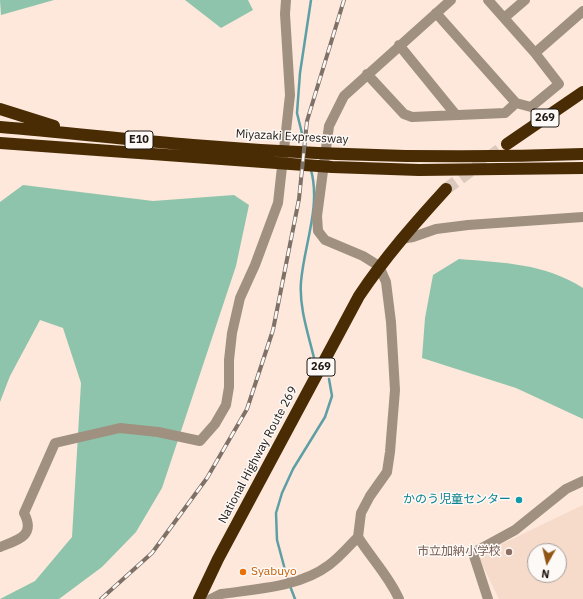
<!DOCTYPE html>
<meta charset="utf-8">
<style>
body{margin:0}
#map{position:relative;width:583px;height:599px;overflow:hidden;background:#fde8db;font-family:"IBM Plex Sans",sans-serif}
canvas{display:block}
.north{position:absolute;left:527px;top:543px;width:40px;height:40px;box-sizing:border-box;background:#fdf9f6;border:1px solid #a49f9b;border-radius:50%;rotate:188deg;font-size:11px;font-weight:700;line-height:16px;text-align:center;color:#1f1813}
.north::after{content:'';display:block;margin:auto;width:14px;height:18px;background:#905513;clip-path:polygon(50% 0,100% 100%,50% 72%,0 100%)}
</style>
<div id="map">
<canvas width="583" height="599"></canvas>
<div class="north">N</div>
</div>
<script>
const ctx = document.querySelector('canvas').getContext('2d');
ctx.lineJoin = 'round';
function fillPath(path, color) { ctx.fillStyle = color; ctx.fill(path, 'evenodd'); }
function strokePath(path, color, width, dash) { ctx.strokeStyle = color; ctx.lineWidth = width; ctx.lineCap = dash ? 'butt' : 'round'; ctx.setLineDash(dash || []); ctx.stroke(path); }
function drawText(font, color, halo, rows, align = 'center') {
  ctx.font = font + ' "IBM Plex Sans","Noto Sans JP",sans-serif'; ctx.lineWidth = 3; ctx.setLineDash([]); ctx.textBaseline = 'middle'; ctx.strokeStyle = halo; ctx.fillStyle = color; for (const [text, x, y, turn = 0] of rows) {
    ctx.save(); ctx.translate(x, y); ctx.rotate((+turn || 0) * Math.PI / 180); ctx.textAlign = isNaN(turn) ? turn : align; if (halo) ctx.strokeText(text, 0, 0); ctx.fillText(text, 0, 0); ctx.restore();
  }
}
fillPath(new Path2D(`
 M583 505V599H499L479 558 481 554ZM535 551H559V575H535Z`), '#f6daca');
fillPath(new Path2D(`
 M0 0H54L1 15Z
 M185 0H248L253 10 221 28Z
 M23 185 153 201 234 195 249 205 236 266 162 488 136 532 102 567 59 599H0L35 581 72 537 81 383 63 328 40 320 10 376 0 402V202Z
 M459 259C504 263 544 263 583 288V419L516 388 422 358 425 318 433 275Z`), '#8ec4ab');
strokePath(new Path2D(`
 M306 150 297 113 300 73 311 0
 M311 170C321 207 304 245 301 282 299 307 308 333 314 358
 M288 581 277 540 276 513 282 493 293 469 325 417 332 396 329 379
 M290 586 295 599`), '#5e9fa6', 2.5);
strokePath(new Path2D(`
 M446 189 507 144`), '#dcc9bd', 12, [12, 6]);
strokePath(new Path2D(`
 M436 13 516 103
 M504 18 525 0
 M399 45 456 115
 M535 53 583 11
 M367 74 404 114 412 117 505 113 516 103 531 107 559 84 535 53 488 0
 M401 239 413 237 436 229 468 225 583 217
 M0 547C18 540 36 536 24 513L55 443 120 428 158 432 200 441 215 424 226 405 229 387V360L232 333 240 298 255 265 278 203 290 95 285 14 286 0
 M211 599 221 594C257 589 300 587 329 565 340 557 349 546 358 537
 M399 599C389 576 371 558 358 537L361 513 370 496 387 472 390 452 395 390 391 322 386 282 379 266 363 256 325 240 318 231 317 216 329 126 344 96 451 0
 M488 599 473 553 515 530 566 489 583 481`), '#a09080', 10);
strokePath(new Path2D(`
 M0 109 54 126
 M0 127C64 132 129 140 193 145 323 156 453 159 583 154
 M0 143 332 167 419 170 583 168
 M507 144 583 92
 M199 599 218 559 359 296C385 257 415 223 446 189`), '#492c04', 12);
const rail = new Path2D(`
 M101 599 152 553 207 478 247 409 273 330 299 199 307 121 344 0`);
strokePath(rail, '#7e7168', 4);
strokePath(rail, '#fdf9f6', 2.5, [8]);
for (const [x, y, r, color] of [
 [519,500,4,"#0f9aa8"],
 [509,552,4,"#8d6e63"],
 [243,572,4,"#e8710a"]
]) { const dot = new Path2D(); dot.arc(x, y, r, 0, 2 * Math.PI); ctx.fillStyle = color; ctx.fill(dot); strokePath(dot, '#fdf9f6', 1.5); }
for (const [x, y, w] of [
 [545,118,28],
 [139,140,28],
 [321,367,28]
]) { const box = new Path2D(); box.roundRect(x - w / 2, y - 9, w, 18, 3); ctx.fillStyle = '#fdf9f6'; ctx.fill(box); strokePath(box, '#1f1813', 1); }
drawText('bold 11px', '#1f1813', null, [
 ["269",545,118],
 ["E10",139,140],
 ["269",321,367]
]);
drawText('12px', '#1f1813', '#fdf9f6', [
 ["Miyazaki Expressway",292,137,3],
 ["National Highway Route 269",258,455,-62]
]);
drawText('12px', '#0d838f', '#fdf9f6', [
 ["かのう児童センター",511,500]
], 'right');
drawText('12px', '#785e54', '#fdf9f6', [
 ["市立加納小学校",501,552]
], 'right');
drawText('12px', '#c56008', '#fdf9f6', [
 ["Syabuyo",251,572]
], 'left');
</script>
